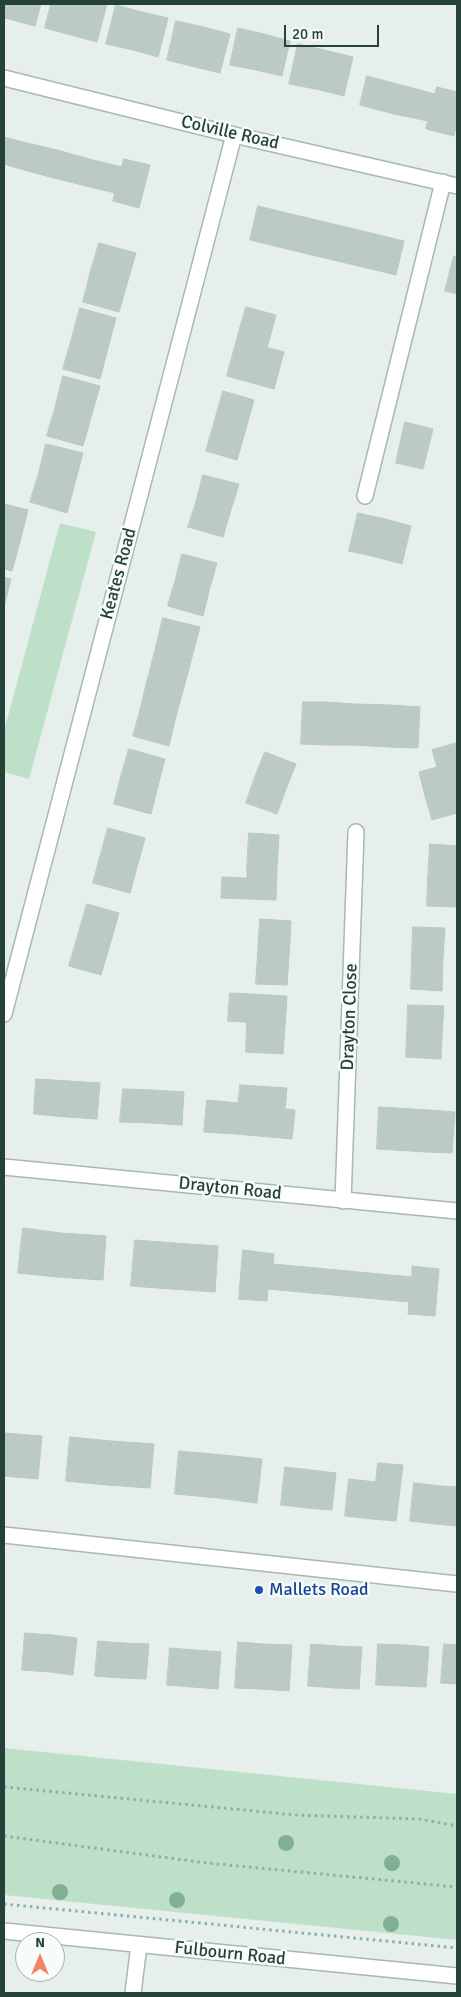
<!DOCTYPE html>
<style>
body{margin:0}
#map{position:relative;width:461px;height:1997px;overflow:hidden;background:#e6efeb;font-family:Signika,sans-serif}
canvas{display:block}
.frame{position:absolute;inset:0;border:5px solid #24423a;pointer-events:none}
.north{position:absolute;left:15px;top:1932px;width:50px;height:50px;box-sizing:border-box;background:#f7fbf9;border:1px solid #a3b1ad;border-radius:50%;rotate:0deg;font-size:14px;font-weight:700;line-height:20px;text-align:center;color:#24423a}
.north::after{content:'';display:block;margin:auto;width:18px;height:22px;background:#f4845f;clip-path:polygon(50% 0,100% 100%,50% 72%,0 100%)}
.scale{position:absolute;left:284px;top:25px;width:95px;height:22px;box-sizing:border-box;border:2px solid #24423a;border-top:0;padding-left:6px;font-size:15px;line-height:18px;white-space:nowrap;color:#24423a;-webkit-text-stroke:4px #f7fbf9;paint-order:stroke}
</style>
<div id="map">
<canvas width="461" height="1997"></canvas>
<div class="frame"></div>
<div class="north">N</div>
<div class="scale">20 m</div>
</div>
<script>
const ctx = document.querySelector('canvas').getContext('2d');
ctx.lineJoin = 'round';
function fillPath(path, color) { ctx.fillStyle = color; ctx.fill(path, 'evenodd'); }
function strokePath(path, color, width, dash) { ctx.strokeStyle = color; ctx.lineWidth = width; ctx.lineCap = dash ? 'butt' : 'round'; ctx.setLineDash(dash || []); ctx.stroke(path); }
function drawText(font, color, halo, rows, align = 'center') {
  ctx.font = font + ' Signika,sans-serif'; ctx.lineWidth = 5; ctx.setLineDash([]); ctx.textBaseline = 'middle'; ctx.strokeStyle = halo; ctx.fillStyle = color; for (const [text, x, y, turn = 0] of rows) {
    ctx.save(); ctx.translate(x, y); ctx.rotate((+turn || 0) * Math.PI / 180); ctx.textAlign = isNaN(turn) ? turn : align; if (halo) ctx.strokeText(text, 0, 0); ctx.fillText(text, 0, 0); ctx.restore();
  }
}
fillPath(new Path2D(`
 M60 523 96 532 29 779 4 772V731Z
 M4 1748 457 1794V1940L4 1895Z`), '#bfe0c8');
const building = new Path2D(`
 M4 4H13L9 19 4 18Z
 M13 4H41L35 26 9 19Z
 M51 4H79L71 35 45 28Z
 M79 4H107L97 42 71 35Z
 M116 5 142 12 133 50 106 44Z
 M142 12 168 18 158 57 133 50Z
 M176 21 204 27 195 67 167 60Z
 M204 27 230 34 220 73 195 67Z
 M238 28 264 34 256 70 230 65Z
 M264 34 290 41 282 76 256 70Z
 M298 44 324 50 316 89 289 84Z
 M324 50 353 57 344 96 316 89Z
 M367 76 401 85 394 114 360 105Z
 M401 85 435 94 428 121 394 114Z
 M437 87 457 92V122L454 136 426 129Z
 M4 137 23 142 17 168 4 164Z
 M23 142 57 150 50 177 17 168Z
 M57 150 93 160 86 186 50 177Z
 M124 159 150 165 139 208 113 201Z
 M93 160 122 167 115 193 86 186Z
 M258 206 287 213 279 247 250 240Z
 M287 213 316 220 308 254 279 247Z
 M316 220 346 227 337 261 308 254Z
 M346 227 375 234 367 268 337 261Z
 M375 234 404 241 396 275 367 268Z
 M99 243 136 253 127 284 90 274Z
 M454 256 457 257V294L445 291Z
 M90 274 127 284 119 312 83 302Z
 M246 307 276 315 267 348 237 339Z
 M80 308 116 318 108 348 72 338Z
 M72 338 108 348 100 379 63 369Z
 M237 339 284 352 274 389 227 376Z
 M63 376 100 386 92 414 56 405Z
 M223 391 254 400 245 432 214 424Z
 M56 405 92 414 83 446 47 436Z
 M405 422 433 429 423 469 396 463Z
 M214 424 245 432 237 460 206 451Z
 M46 444 83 453 75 483 39 473Z
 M39 473 75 483 67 513 30 502Z
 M203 475 239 484 230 513 196 503Z
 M196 503 230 513 223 537 188 527Z
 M4 504 28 510 21 538 4 534Z
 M358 513 385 519 376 557 349 551Z
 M385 519 411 526 402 564 376 557Z
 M4 534 21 538 12 571 4 569Z
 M182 554 217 563 209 591 175 582Z
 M4 577 11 579 4 607Z
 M175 582 209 591 203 616 168 606Z
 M163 618 200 627 191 661 155 651Z
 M155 651 191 661 183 691 147 682Z
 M147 682 183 691 175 720 140 711Z
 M303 702H327L326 745 301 744Z
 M327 702 354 704 352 745H326Z
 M354 704 390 705 389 747 352 745Z
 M390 705 420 707 418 748 389 747Z
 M140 711 175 720 169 746 133 736Z
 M457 743V787L425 796 419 772 437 767 432 750Z
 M129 749 165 759 157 790 120 780Z
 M265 752 296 764 286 789 255 777Z
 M255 777 286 789 277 814 246 803Z
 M120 780 157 790 151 814 114 804Z
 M457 787V813L432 820 425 796Z
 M108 828 145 838 136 871 99 861Z
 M249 833 279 835 277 869 247 868Z
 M430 844 457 846V880L428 878Z
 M99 861 136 871 130 893 93 883Z
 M247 868 277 869 276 900 221 898 222 877 247 878Z
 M428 878 457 880V907L427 906Z
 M87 904 119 913 109 948 77 939Z
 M260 919 291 921 289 957 258 955Z
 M413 927 445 928 443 958 412 957Z
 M77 939 109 948 101 975 69 966Z
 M258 955 289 957 287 985 256 984Z
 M412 957 443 958 442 991 411 989Z
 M230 993 287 996 285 1025 228 1021Z
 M408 1005 444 1006 442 1035 407 1033Z
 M247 1023 285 1025 283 1054 246 1052Z
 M407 1033 442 1035 441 1059 406 1057Z
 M36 1079 69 1081 66 1117 34 1114Z
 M69 1081 100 1083 97 1119 66 1117Z
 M240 1085 287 1088 285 1109 295 1110 292 1139 236 1134Z
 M123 1089 152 1090 151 1123 120 1122Z
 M152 1090 184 1092 182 1125 151 1123Z
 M207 1100 239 1103 236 1134 204 1132Z
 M379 1107 429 1110 426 1152 377 1149Z
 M429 1110 455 1112 452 1153 426 1152Z
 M23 1228 61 1233 57 1277 18 1273Z
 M61 1233 106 1236 103 1280 57 1277Z
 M135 1240 175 1243 171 1289 131 1286Z
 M175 1243 218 1246 215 1292 171 1289Z
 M243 1250 274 1254 273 1264 412 1277V1266L439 1269 435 1316 408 1314 409 1302 268 1289 267 1301 239 1299Z
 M4 1433 42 1436 38 1479 4 1476Z
 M70 1437 111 1441 107 1485 66 1481Z
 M111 1441 154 1444 150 1488 107 1485Z
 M179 1451 223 1455 218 1498 175 1494Z
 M223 1455 262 1459 257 1503 218 1498Z
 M378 1463 403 1465 396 1521 372 1519Z
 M285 1467 311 1470 307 1508 281 1505Z
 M311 1470 336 1473 332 1510 307 1508Z
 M349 1479 376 1482 372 1519 345 1516Z
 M414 1483 441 1486 436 1524 410 1521Z
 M441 1486 457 1487V1526L436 1524Z
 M25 1633 53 1635 50 1672 22 1670Z
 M53 1635 77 1638 73 1675 50 1672Z
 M98 1641 123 1643 121 1678 95 1676Z
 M238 1642 263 1644 261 1689 235 1688Z
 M123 1643 149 1644 146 1679 121 1678Z
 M263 1644 292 1645 289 1691 261 1689Z
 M311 1644 337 1646 335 1688 308 1686Z
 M378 1644 405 1645 402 1686 376 1685Z
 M444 1644 457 1645V1684L441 1683Z
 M405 1645 429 1647 426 1687 402 1686Z
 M337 1646 362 1647 359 1689 335 1688Z
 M170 1648 195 1650 192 1687 167 1685Z
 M195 1650 221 1652 218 1689 192 1687Z`);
fillPath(building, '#bbcac4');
strokePath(building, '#b8c9c2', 1);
const service = new Path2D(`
 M365 496 443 182
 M133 1993 139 1945`);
const minor = new Path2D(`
 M4 78 234 135 457 186
 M4 1014 234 135
 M4 1167 457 1211
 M343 1201 356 832
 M4 1535 457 1584`);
const tertiary = new Path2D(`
 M4 1931 457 1976`);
strokePath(service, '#a8b8b2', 18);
strokePath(minor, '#a8b8b2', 18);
strokePath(tertiary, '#a8b8b2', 18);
strokePath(new Path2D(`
 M4 1787 296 1815 419 1819 457 1826
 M4 1836 207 1863 457 1887
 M4 1904 457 1948`), '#86b3a5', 3, [2.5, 4]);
strokePath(service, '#fff', 15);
strokePath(minor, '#fff', 15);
strokePath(tertiary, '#fff', 15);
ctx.fillStyle = '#80af93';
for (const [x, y] of [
 [286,1843],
 [392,1863],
 [60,1892],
 [177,1900],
 [391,1924]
]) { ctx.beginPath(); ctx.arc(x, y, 8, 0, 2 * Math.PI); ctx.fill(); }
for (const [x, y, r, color] of [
 [259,1590,5,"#1a4fb4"]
]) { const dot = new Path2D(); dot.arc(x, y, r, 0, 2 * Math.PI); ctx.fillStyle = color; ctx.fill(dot); strokePath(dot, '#f7fbf9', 2); }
drawText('18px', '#24423a', '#f7fbf9', [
 ["Colville Road",230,133,13],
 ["Keates Road",119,574,-75],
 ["Drayton Close",350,1017,-88],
 ["Drayton Road",230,1189,6],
 ["Fulbourn Road",230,1954,6]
]);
drawText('18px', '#164399', '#f7fbf9', [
 ["Mallets Road",269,1590]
], 'left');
</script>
